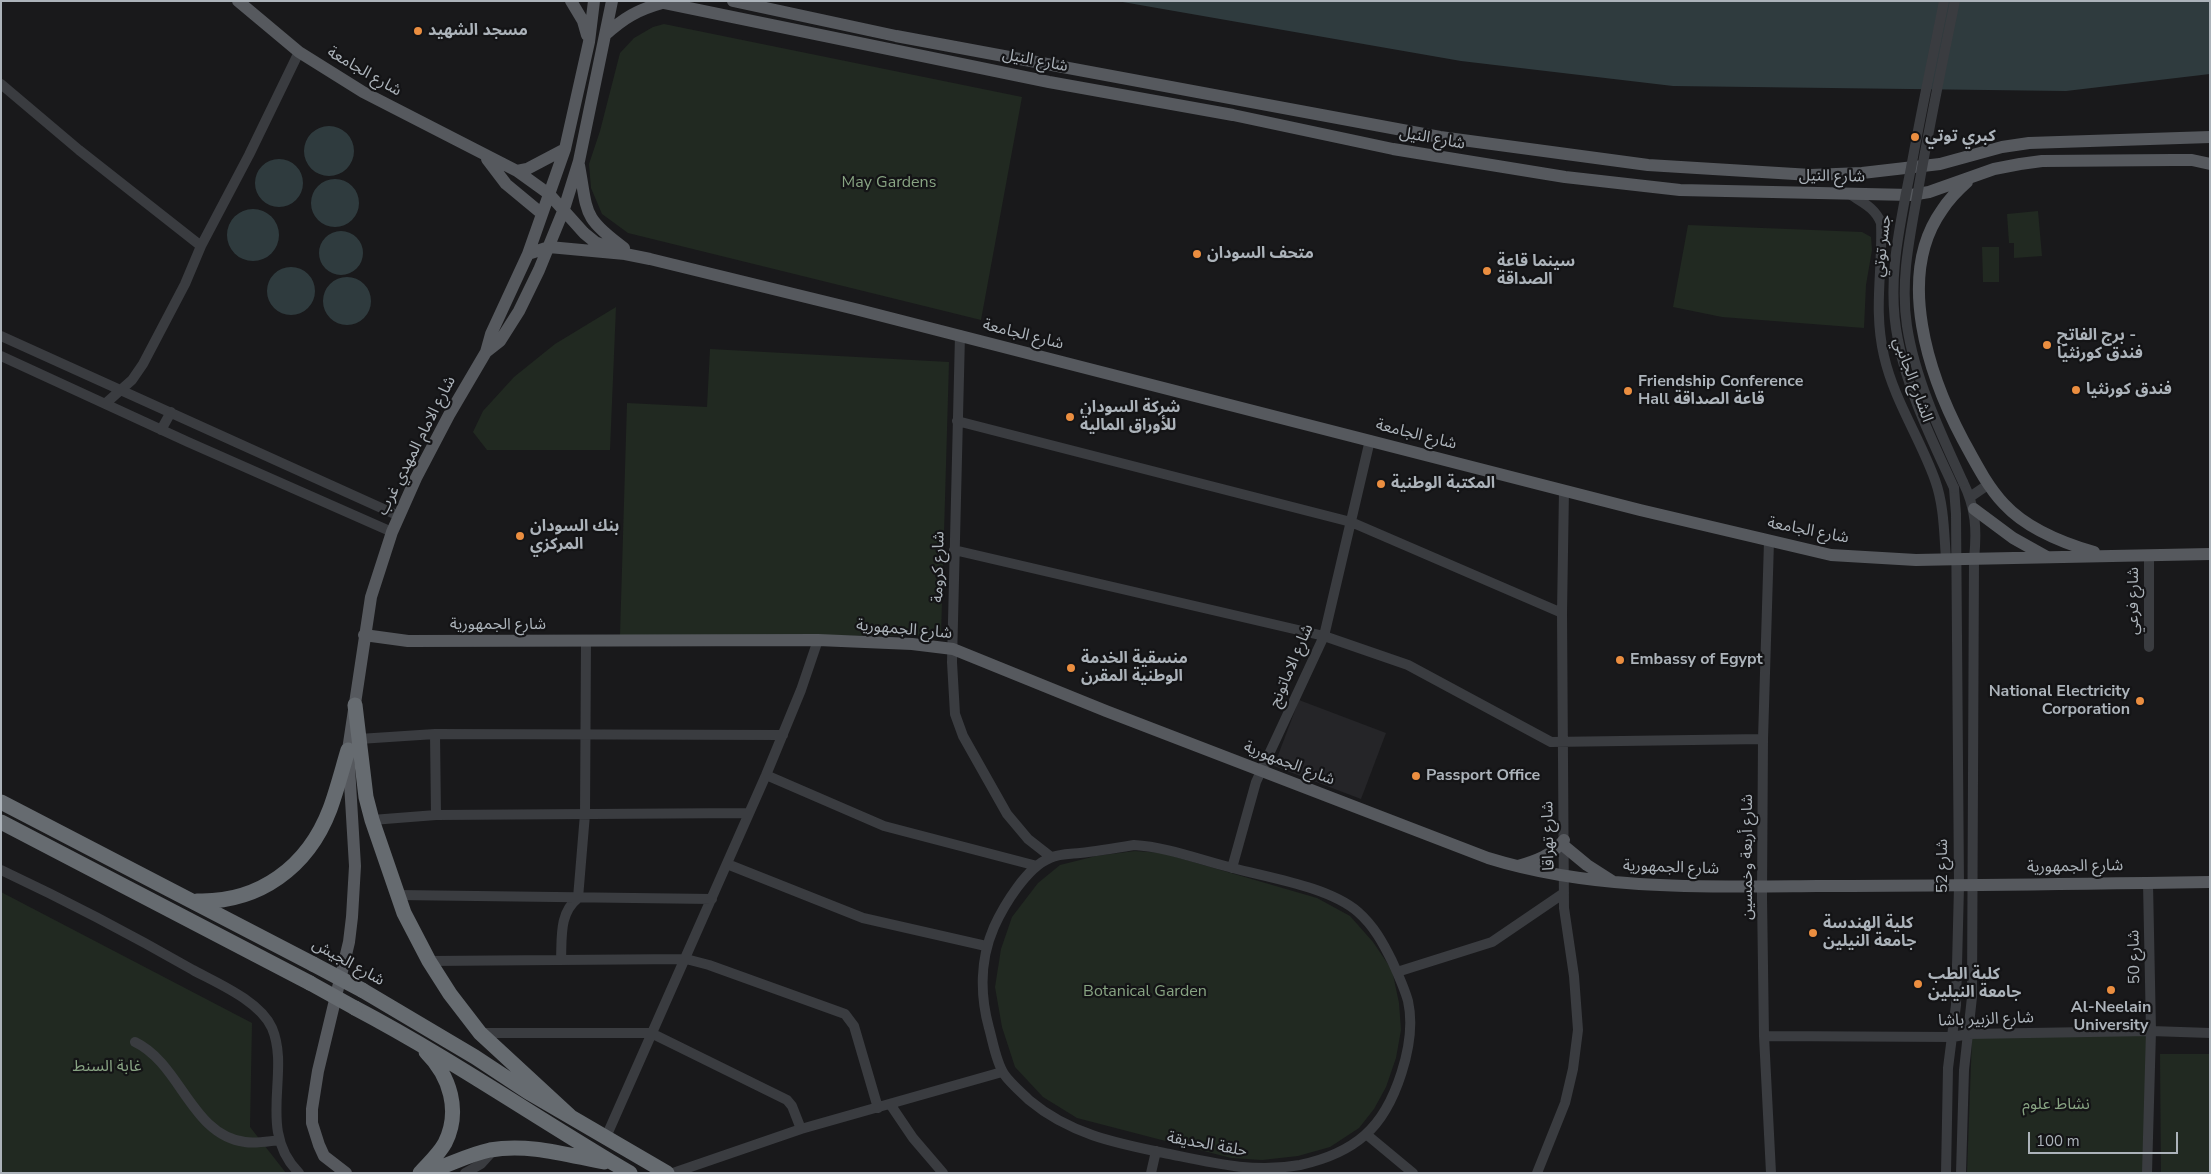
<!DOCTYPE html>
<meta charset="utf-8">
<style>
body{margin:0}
#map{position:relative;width:2211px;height:1174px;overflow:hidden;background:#19191b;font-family:"Nunito Sans",sans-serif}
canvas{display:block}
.frame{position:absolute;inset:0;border:2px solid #acb3ba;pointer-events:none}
.scale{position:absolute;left:2028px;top:1132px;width:150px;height:22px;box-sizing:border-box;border:2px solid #acb3ba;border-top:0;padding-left:6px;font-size:15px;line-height:18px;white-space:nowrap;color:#acb3ba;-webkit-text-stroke:4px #141416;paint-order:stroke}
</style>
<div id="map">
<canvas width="2211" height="1174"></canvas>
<div class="frame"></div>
<div class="scale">100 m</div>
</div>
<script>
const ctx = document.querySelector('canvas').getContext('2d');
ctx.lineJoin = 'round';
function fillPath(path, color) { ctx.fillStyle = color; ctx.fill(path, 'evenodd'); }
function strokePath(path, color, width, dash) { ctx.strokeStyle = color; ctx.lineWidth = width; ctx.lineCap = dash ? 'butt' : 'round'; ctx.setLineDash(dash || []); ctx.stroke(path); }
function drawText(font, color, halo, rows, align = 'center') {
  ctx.font = font + ' "Nunito Sans","Noto Sans Arabic",sans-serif'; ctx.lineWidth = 4.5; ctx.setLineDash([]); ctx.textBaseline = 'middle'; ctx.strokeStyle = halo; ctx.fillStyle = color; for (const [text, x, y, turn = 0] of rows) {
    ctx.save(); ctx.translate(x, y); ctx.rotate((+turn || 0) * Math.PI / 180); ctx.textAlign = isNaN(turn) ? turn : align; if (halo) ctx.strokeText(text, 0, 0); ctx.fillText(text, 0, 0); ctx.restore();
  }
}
fillPath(new Path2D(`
 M1299 700 1386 733 1361 799 1274 766Z`), '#252528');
fillPath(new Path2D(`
 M664 24 1022 97 981 320 628 233 602 214 591 188 589 164 600 131 620 53 634 38 653 27Z
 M2038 211 2042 256 2014 258V243H2009L2007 214Z
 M1688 225 1862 232 1871 237 1872 250 1866 285 1864 328 1722 317 1673 307Z
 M1982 247H1999V282H1983Z
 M616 307 610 450H487L473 432 483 411 514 377 555 344Z
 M710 349 949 362 941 636 620 635 627 403 707 407Z
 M1135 851 1162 853 1317 898 1350 916 1373 942 1392 970 1399 1003 1401 1030 1396 1058 1386 1087 1374 1109 1359 1128 1330 1147 1298 1156 1262 1160 1231 1158 1077 1118 1043 1097 1015 1067 1002 1027 995 987 1001 949 1012 917 1038 883 1060 865 1096 856Z
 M1 892 252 1023 250 1127 286 1173H1Z
 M2149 1035 2144 1173H1967L1972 1037Z
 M2160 1054H2210V1173H2161Z`), '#212921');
fillPath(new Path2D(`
 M1117 1H2210V74L2066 91 1673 86 1461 61Z
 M304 151a25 25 0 1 1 50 0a25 25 0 1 1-50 0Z
 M255 183a24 24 0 1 1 48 0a24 24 0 1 1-48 0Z
 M311 203a24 24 0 1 1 48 0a24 24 0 1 1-48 0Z
 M227 235a26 26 0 1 1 52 0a26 26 0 1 1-52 0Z
 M319 253a22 22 0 1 1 44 0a22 22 0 1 1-44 0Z
 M267 291a24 24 0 1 1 48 0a24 24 0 1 1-48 0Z
 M323 301a24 24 0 1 1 48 0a24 24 0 1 1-48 0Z`), '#2f3b3e');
strokePath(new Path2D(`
 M1 84 79 150 201 246
 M1848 193C1861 202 1875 207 1881 223 1883 270 1873 308 1884 356 1894 400 1920 438 1935 480 1944 505 1944 532 1946 559
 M960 335 952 662 955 714 963 736 1007 814 1028 839 1051 857
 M1 336 399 516
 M1 356 188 442 392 532
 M106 403 132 380 143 364 185 284 201 246 249 155 299 52
 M957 421 1351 522 1562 613
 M161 430 171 412
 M1970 497 1989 484
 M1769 541 1763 739 1762 897 1764 1036 1771 1173
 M954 550 1324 636 1408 665 1551 742 1763 739
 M2149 647V555
 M435 734 436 815
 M359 739 435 734 783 735
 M766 775 884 826 1037 866
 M372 820 436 815 748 813
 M1134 845C1168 847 1200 860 1233 868 1270 878 1329 887 1358 912 1374 926 1383 943 1392 961 1398 974 1404 987 1408 1001 1417 1041 1396 1108 1365 1135 1347 1151 1323 1160 1300 1165 1256 1173 1217 1164 1174 1155 1121 1144 1072 1136 1029 1100 1021 1092 1010 1083 1004 1074 996 1062 993 1042 989 1028 980 995 980 959 994 927 1004 905 1027 867 1050 858 1058 854 1070 854 1080 853 1098 851 1116 848 1134 845Z
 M727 864 863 918 986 946
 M1232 868 1256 782 1324 636 1370 440
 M1 870C67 901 130 934 193 970 217 983 260 1001 272 1028 291 1073 256 1130 299 1173
 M398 895 712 899
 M561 960C562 937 559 913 578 898L585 814 586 641
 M429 961 686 959 709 965 845 1014 854 1026 878 1108
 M1397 972 1492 942 1564 893
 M480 1033H651L787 1100 792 1106 801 1129
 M1764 1036 1953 1037 1968 1034 2151 1031 2210 1033
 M135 1042C181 1064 191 1135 245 1142 256 1144 269 1141 280 1140
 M890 1104 913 1138 943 1173
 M1366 1134 1413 1173
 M606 1137 766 775 801 690 818 640
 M465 1173 481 1164 490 1154V1150
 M673 1173 801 1129 1002 1072
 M1151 1173 1156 1151
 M1537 1173 1565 1103 1573 1069 1578 1030 1574 976 1564 908 1562 613 1564 490
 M1946 1173 1948 1068 1956 1005 1959 886 1956 514 1954 488
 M1961 1173 1964 1070 1972 997 1974 559C1977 531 1976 508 1963 482
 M2147 1173 2151 1031 2148 883`), '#3a3c40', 10);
strokePath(new Path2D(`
 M238 1 299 52 363 92 517 171 549 194 584 233 595 242 611 248
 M571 1 583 21 587 35
 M655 1 1049 82 1233 115 1393 149 1565 177 1680 190 1911 195 1929 192 1994 169 2020 164 2042 161 2173 160H2192L2210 164
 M733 1 896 36 1440 137 1648 165 1811 175 1862 173 1940 164 2002 147 2029 143 2210 137
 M605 35C624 18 637 10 662 3
 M487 159 506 184 541 213
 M579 165C588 214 582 217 624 248
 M517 171 527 169 565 149
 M1967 182C1958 190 1949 199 1942 210 1895 276 1929 376 1963 440 1975 462 1987 486 2004 504 2027 529 2063 543 2094 552
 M528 254 549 247 625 254 650 259 859 310 1640 510 1831 555 1916 560 2210 554
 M486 352 500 341 519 311 539 270 564 209 579 161 612 1
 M1974 509 2013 538 2047 557
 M364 635 408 641 818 640 912 644 953 649 1106 711 1488 858C1594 891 1708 887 1817 886 1948 886 2079 884 2210 882
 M1564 846 1587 865 1612 881
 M1518 866C1535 861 1553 855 1564 840
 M346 1173 324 1156 319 1145 312 1123V1109L318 1071 349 942 352 917 355 866 348 750 371 597 392 532 416 478 449 415 486 352 491 334 528 254 565 149 589 42 594 1`), '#56595e', 12);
strokePath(new Path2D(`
 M355 705 366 797 372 820 404 913 429 961 450 994 480 1033 571 1117
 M1 802 313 964
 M1 822 310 983
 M197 901C259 903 308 867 330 809 337 790 342 770 348 750
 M362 990 475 1057 528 1092 667 1173
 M355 1008C450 1058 538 1119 630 1173
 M420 1173C428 1164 439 1154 445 1143 461 1111 450 1076 426 1052
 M424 1173C446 1167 466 1155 490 1150 528 1143 567 1155 604 1162`), '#666b70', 15);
strokePath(new Path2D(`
 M1944 1C1933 57 1921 112 1911 168 1900 225 1886 282 1898 340 1907 390 1933 442 1954 488
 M1955 1C1942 64 1929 127 1918 191 1910 236 1900 280 1907 326 1915 379 1941 434 1963 482`), '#3a3c40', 10);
strokePath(new Path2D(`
 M313 964 362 990
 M310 983 355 1008`), '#666b70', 15);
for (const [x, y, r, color] of [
 [418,31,5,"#eb8e40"],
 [1915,137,5,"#eb8e40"],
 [1197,254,5,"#eb8e40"],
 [1487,271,5,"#eb8e40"],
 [2047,345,5,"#eb8e40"],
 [2076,390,5,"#eb8e40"],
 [1628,391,5,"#eb8e40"],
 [1070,417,5,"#eb8e40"],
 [1381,484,5,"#eb8e40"],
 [520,536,5,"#eb8e40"],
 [1620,660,5,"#eb8e40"],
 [1071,668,5,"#eb8e40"],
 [2140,701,5,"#eb8e40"],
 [1416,776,5,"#eb8e40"],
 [1813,933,5,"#eb8e40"],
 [1918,984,5,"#eb8e40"],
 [2111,990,5,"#eb8e40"]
]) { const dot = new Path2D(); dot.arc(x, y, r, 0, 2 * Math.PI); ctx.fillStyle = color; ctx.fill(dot); strokePath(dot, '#141416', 2); }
drawText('bold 16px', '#acb3ba', '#141416', [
 ["مسجد الشهيد",428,31],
 ["كبري توتي",1925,137],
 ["متحف السودان",1207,254],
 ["سينما قاعة",1497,262],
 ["الصداقة",1497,280],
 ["برج الفاتح -",2057,336],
 ["فندق كورنثيا",2057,354],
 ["Friendship Conference",1638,382],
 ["Hall قاعة الصداقة",1638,400],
 ["فندق كورنثيا",2086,390],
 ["شركة السودان",1080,408],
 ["للأوراق المالية",1080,426],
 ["المكتبة الوطنية",1391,484],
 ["بنك السودان",530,527],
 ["المركزي",530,545],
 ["منسقية الخدمة",1081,659],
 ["الوطنية المقرن",1081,677],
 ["Embassy of Egypt",1630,660],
 ["National Electricity",2130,692,"right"],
 ["Corporation",2130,710,"right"],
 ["Passport Office",1426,776],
 ["كلية الهندسة",1823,924],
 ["جامعة النيلين",1823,942],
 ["كلية الطب",1928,975],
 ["جامعة النيلين",1928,993],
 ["Al-Neelain",2111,1008,"center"],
 ["University",2111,1026,"center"]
], 'left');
drawText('16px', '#acb3ba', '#141416', [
 ["شارع النيل",1035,61,11],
 ["شارع الجامعة",364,72,30],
 ["شارع النيل",1432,139,10],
 ["شارع النيل",1832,177,1],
 ["جسر توتي",1883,246,-83],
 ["شارع الجامعة",1023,335,14],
 ["الشارع الجانبي",1912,380,70],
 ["شارع الجامعة",1416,435,14],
 ["شارع الامام المهدي غرب",417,446,-63],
 ["شارع الجامعة",1808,531,11],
 ["شارع كرومة",939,567,-89],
 ["شارع فرعي",2134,601,-90],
 ["شارع الجمهورية",498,625],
 ["شارع الجمهورية",904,630,5],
 ["شارع الاماتونج",1292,666,-67],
 ["شارع الجمهورية",1289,764,21],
 ["شارع تهراقا",1549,836,-91],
 ["شارع أربعة وخمسين",1748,857,-90],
 ["شارع 52",1943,866,-90],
 ["شارع الجمهورية",2075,867,-1],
 ["شارع الجمهورية",1671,868,2],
 ["شارع 50",2135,957,-91],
 ["شارع الجيش",348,963,29],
 ["شارع الزبير باشا",1986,1020,-2],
 ["حلقة الحديقة",1207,1145,10]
]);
drawText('16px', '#88a483', '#141416', [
 ["May Gardens",889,183],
 ["Botanical Garden",1145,992],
 ["غابة السنط",107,1067],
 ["نشاط علوم",2056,1105]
]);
</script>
